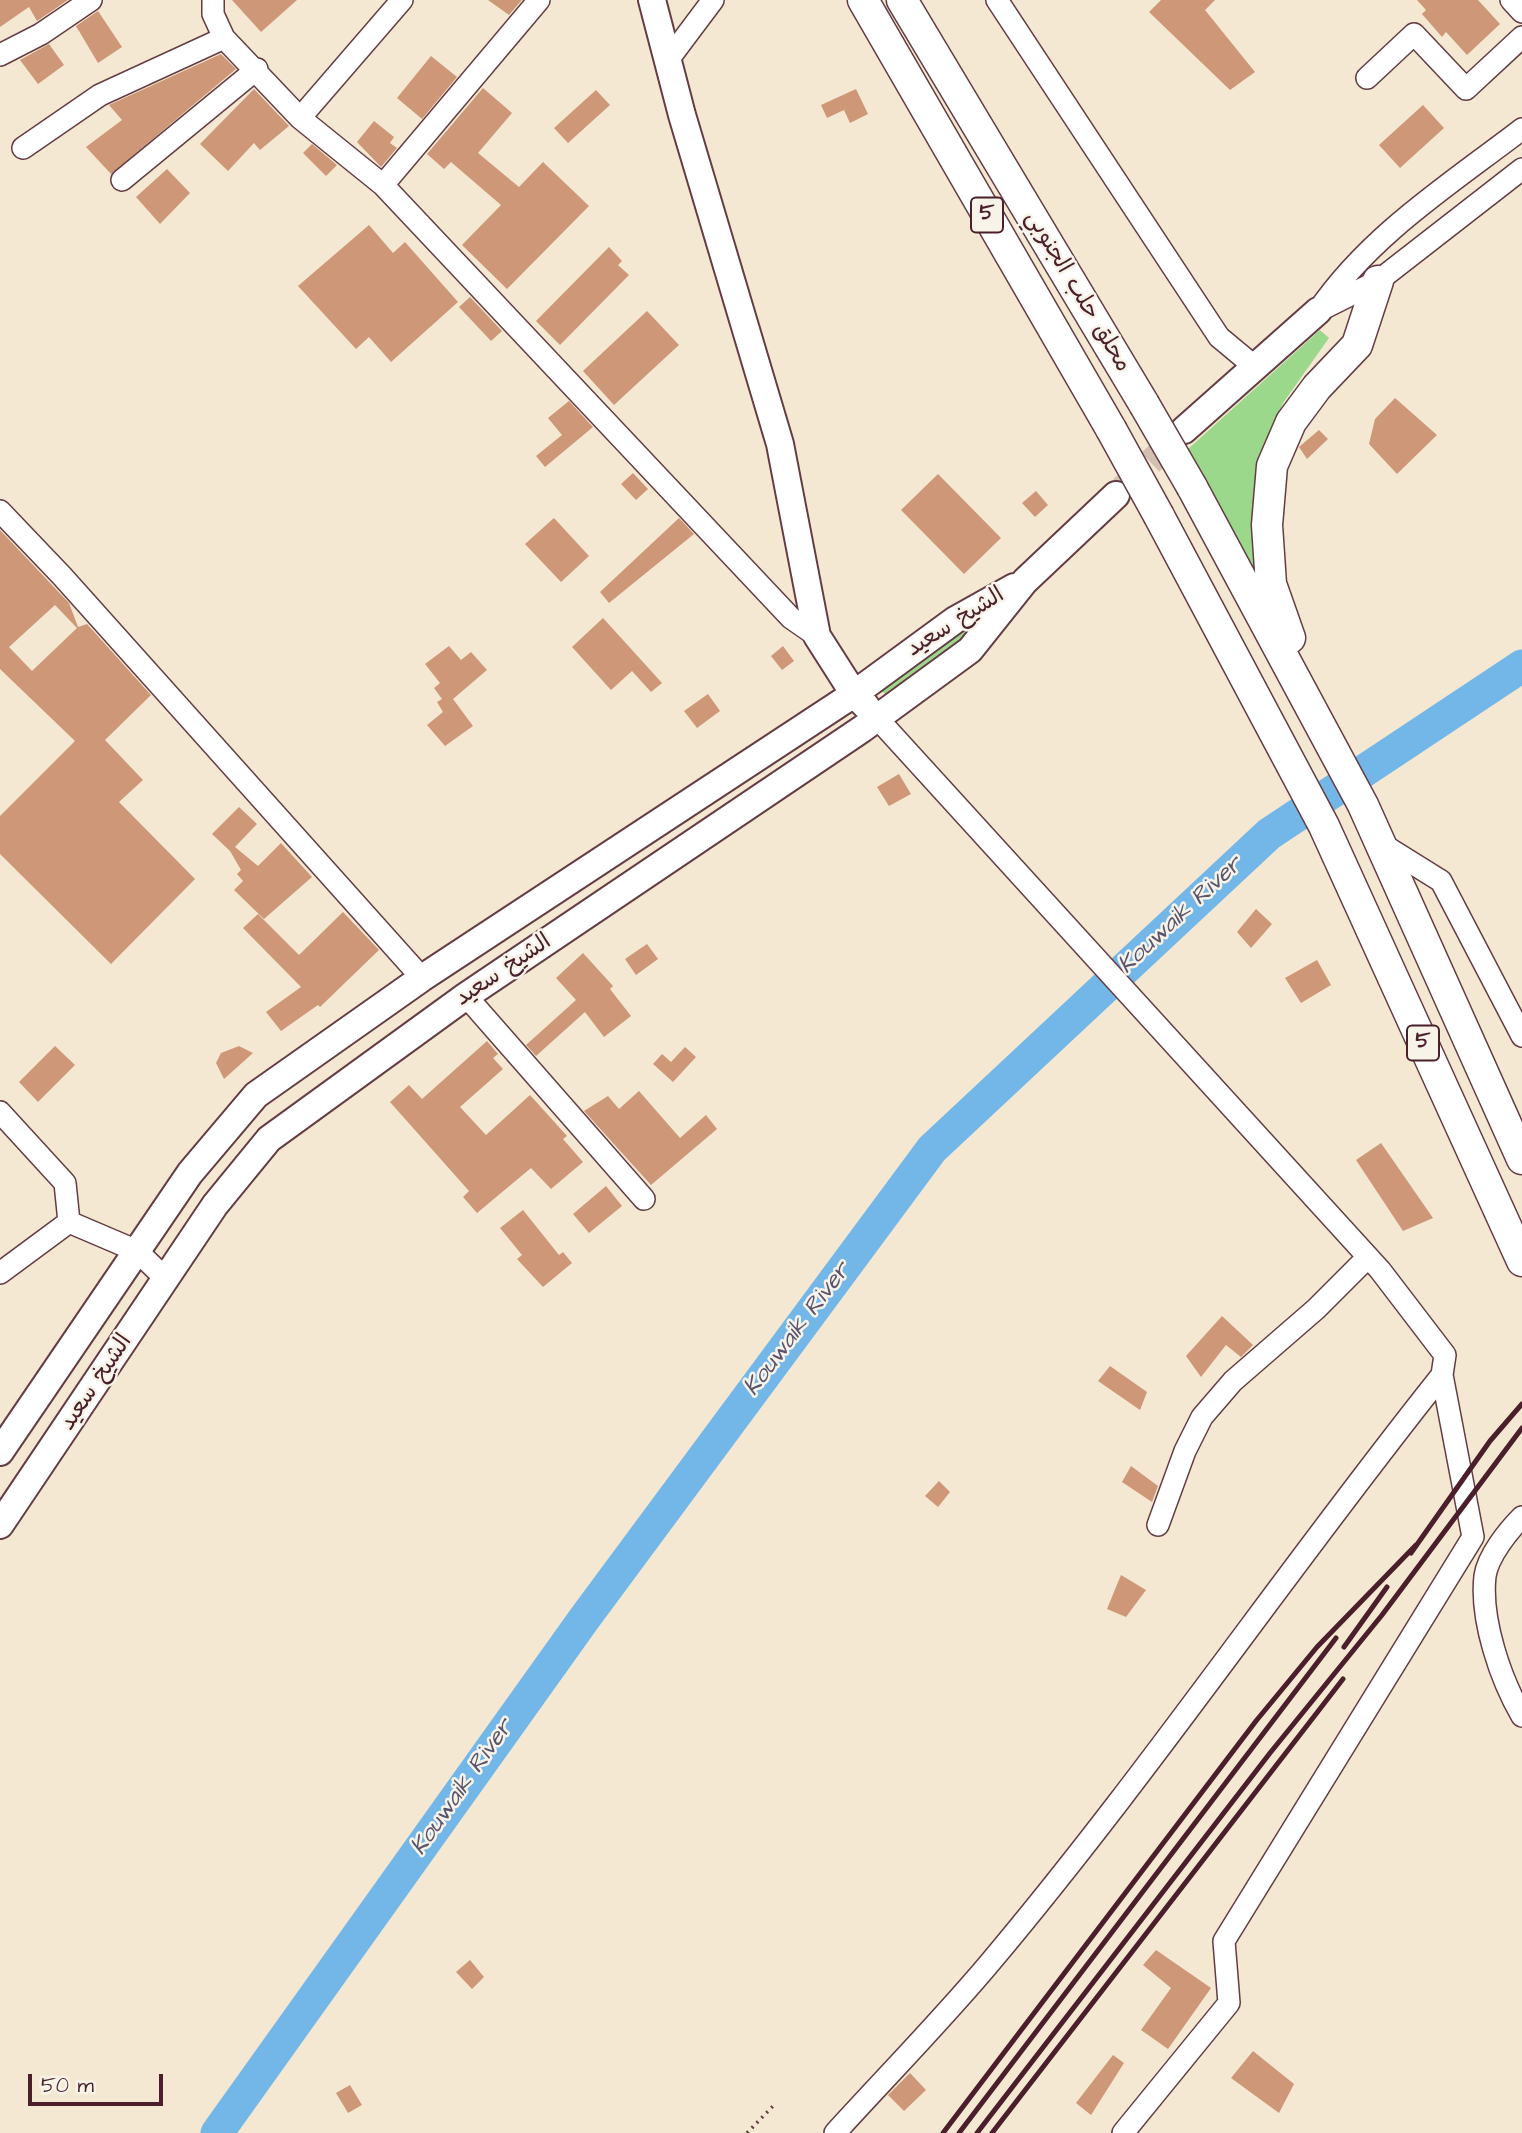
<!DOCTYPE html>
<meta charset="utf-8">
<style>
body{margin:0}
#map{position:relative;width:1522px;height:2133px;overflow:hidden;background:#f4e8d2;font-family:"Architects Daughter",sans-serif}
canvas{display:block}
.scale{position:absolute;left:28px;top:2074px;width:135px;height:32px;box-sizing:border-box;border:4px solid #4a1f2b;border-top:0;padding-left:9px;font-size:21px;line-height:24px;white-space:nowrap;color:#4a1f2b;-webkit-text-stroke:5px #f7f3e8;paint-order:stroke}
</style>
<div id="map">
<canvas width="1522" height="2133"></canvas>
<div class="scale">50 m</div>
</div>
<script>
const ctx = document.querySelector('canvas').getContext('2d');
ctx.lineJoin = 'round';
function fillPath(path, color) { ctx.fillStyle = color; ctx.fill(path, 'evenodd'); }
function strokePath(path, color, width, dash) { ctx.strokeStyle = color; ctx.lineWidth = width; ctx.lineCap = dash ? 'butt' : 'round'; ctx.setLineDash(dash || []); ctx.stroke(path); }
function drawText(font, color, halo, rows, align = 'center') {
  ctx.font = font + ' "Architects Daughter","Playpen Sans Arabic",sans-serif'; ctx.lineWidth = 5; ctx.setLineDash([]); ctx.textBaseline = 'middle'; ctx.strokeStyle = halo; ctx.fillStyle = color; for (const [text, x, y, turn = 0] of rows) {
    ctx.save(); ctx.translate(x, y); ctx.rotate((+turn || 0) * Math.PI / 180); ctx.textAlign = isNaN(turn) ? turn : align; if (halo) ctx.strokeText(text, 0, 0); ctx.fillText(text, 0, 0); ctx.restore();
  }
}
fillPath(new Path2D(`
 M1320 330 1329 338 1283 403 1260 463 1258 588 1188 449Z
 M966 626 973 633 891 698 878 689Z`), '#9cd88c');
strokePath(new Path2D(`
 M217 2133 584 1619 932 1149 1269 834 1522 666`), '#72b7e8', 33);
fillPath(new Path2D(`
 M0 0H68L37 21 29 7 0 27Z
 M232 0H297L261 32Z
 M488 0H522L509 15Z
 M1161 0H1215L1205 10 1255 72 1230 90 1149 12Z
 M1417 0H1478L1500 24 1467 55 1446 32 1442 37 1422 14 1426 10Z
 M98 11 122 47 98 63 76 26Z
 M49 44 64 65 38 84 20 60Z
 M221 54 236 69 111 174 86 147 122 120 109 105Z
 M431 56 457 77 422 119 397 98Z
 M483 88 512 113 478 153 519 187 543 162 589 206 507 289 462 245 501 205 451 162 444 169 427 154Z
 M254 89 289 126 260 150 254 143 228 171 200 144Z
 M856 89 868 114 850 123 844 110 827 118 821 105Z
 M596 90 610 105 568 143 554 128Z
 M1423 105 1444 128 1400 168 1379 145Z
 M374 121 394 137 390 143 397 148 381 167 357 142Z
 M312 144 337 165 326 176 303 153Z
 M167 169 190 193 160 224 136 197Z
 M369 225 393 253 405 242 458 302 391 362 369 337 356 349 298 286Z
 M609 247 622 261 618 265 629 275 560 345 536 321Z
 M470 297 502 331 491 341 459 307Z
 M647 311 679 345 614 405 583 371Z
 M1395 398 1437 435 1397 474 1369 444 1375 419Z
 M569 401 593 427 545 467 536 456 562 435 548 418Z
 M1319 430 1328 439 1307 459 1299 447Z
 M633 473 648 489 636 500 621 484Z
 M938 474 1001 538 964 574 901 510Z
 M1036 491 1048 505 1035 517 1022 503Z
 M554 518 589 556 561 582 525 544Z
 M679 518 694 534 609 603 600 592Z
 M0 530 69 603 78 627 87 624 151 695 105 740 143 780 119 802 195 879 111 964 0 854V816L75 741 0 669ZM55 605 77 628 32 671 9 647Z
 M603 618 662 683 651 692 632 671 611 690 572 647Z
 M449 646 461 660 471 652 487 670 453 699 473 726 445 746 427 725 443 712 437 702 442 699 434 688 440 683 425 664Z
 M783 646 794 661 782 670 771 656Z
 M708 694 720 711 697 728 684 711Z
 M899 774 911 794 889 806 877 787Z
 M239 807 257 824 235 847 258 866 281 843 312 877 264 919 234 890 243 881 237 874 241 870 230 851 212 834Z
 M1256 909 1272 924 1251 948 1237 932Z
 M343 912 379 950 320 1007 318 1005 281 1031 266 1012 301 987 243 928 258 914 299 955Z
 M647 944 658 959 636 975 625 959Z
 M583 953 613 986 610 989 631 1016 604 1037 585 1012 536 1056 526 1045 576 1000 556 978Z
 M1317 960 1331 985 1301 1003 1285 978Z
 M487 1041 498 1054 493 1058 503 1069 460 1107 486 1135 530 1095 567 1136 563 1139 583 1162 551 1189 531 1168 477 1213 463 1197 469 1191 390 1102 409 1085 422 1099Z
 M55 1046 75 1065 38 1102 19 1082Z
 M239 1046 253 1053 224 1079 216 1063 221 1053Z
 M685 1047 696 1057 673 1082 653 1064 662 1054 671 1062Z
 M639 1091 680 1138 706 1115 717 1129 651 1185 584 1111 608 1096 619 1109Z
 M1381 1143 1433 1218 1403 1231 1356 1160Z
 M606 1186 622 1206 589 1233 573 1214Z
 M523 1210 559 1255 563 1252 572 1263 543 1287 517 1259 522 1255 500 1228Z
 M1222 1316 1253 1345 1241 1357 1226 1345 1201 1377 1186 1356Z
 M1110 1366 1147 1392 1140 1410 1098 1381Z
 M1131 1466 1158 1486 1152 1502 1122 1482Z
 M939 1481 950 1492 938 1507 925 1496Z
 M1121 1575 1146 1590 1126 1617 1107 1609Z
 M1156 1950 1211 1988 1168 2049 1141 2030 1171 1988 1143 1965Z
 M470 1960 484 1977 472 1989 456 1972Z
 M1253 2051 1294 2084 1279 2113 1231 2078Z
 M1113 2055 1124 2063 1091 2115 1076 2103Z
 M910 2073 926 2090 904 2111 888 2095Z
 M350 2085 362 2105 348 2113 336 2093Z`), '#ce9777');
strokePath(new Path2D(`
 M1122 489 1183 431`), '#d2c0b1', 26, [26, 13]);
const minor = new Path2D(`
 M213 0V14L224 38 300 118 383 185 791 618 817 636
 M997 0 1219 337 1255 367
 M1511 0 1522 12
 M0 55 41 34 91 0
 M668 60 713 0
 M1367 78 1414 34 1466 89 1522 37
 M300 118 402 0
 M23 148 100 95 224 38
 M122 180 257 69
 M383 185 539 0
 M1318 311C1370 235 1449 185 1522 129
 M1318 311 1378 281 1522 169
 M0 511 62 576 422 978
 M1380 843 1441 881 1522 1036
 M466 996 644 1199
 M0 1112 65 1183 69 1222 137 1251 167 1280
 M0 1273 69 1222
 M1522 1517C1508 1531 1488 1556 1485 1576 1480 1620 1501 1680 1522 1716
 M1158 1525 1185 1451 1202 1417 1233 1381 1316 1309 1368 1257
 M835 2133C886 2077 939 2023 988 1965 1148 1775 1287 1569 1442 1375L1445 1355 1380 1270 877 718
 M1123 2133 1229 2003 1224 1941 1473 1537 1442 1375`);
const major = new Path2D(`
 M652 0 682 115 780 444 817 636 854 694 866 706
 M1184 430 1318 311
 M0 1452 190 1173 256 1095 422 978 854 694 955 620 1014 587
 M0 1525 215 1205 269 1139 466 996 862 729 970 650 1025 581 1116 495`);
const highway = new Path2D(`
 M863 0 1111 429
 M902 0 1144 404
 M1192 487 1363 805 1522 1159
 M1159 516 1324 826 1522 1261
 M1290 638 1271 584 1267 525 1272 466 1291 422 1317 387 1357 345 1378 281`);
strokePath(minor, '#643d44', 24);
strokePath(major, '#643d44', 30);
strokePath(highway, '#643d44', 33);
strokePath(new Path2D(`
 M747 2133 775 2104`), '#643d44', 3.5, [2, 5]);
strokePath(minor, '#fff', 21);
strokePath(major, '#fff', 26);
strokePath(highway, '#fff', 30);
strokePath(new Path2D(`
 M1411 1553 1490 1441 1522 1404
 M1344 1647 1387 1587
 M943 2133 1256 1721 1317 1647 1416 1545
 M959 2133 1336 1638
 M977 2133 1270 1753 1382 1615 1522 1428
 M992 2133 1343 1679`), '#4a1f2b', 5);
const highwayBridge = new Path2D(`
 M1144 404 1192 487
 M1111 429 1159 516`);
strokePath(highwayBridge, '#643d44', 33, []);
strokePath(highwayBridge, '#fff', 30);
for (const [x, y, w] of [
 [987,215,32],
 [1423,1043,32]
]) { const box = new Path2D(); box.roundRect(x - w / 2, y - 17.5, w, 35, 5); ctx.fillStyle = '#f7f3e8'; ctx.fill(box); strokePath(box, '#4a1f2b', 2); }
drawText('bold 21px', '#4a1f2b', null, [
 ["5",987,215],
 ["5",1423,1043]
]);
drawText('23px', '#4a1f2b', '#f7f3e8', [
 ["محلق حلب الجنوبي",1077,292,59],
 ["الشيخ سعيد",956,623,-32],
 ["الشيخ سعيد",504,971,-34],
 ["الشيخ سعيد",97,1383,-56]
]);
drawText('italic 24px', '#58546d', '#f7f3e8', [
 ["Kouwaik River",1181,916,-43],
 ["Kouwaik River",798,1330,-53],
 ["Kouwaik River",463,1788,-55]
]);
</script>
